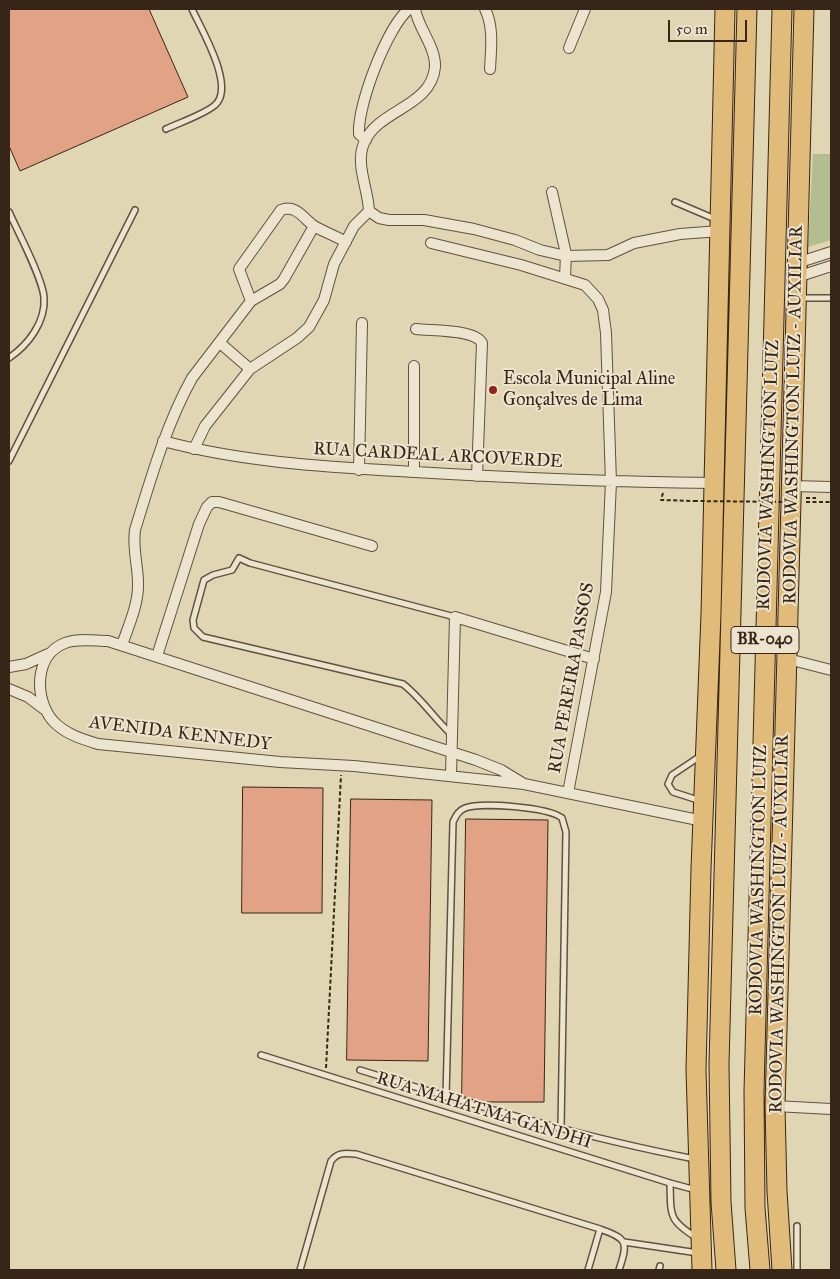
<!DOCTYPE html>
<meta charset="utf-8">
<style>
body{margin:0}
#map{position:relative;width:840px;height:1279px;overflow:hidden;background:#e1d6b3;font-family:"IM FELL Great Primer",serif}
canvas{display:block}
.frame{position:absolute;inset:0;border:10px solid #372517;pointer-events:none}
.scale{position:absolute;left:668px;top:20px;width:79px;height:22px;box-sizing:border-box;border:2px solid #372517;border-top:0;padding-left:6px;font-size:15px;line-height:18px;white-space:nowrap;color:#372517;-webkit-text-stroke:4px #ece4ce;paint-order:stroke}
</style>
<div id="map">
<canvas width="840" height="1279"></canvas>
<div class="frame"></div>
<div class="scale">50 m</div>
</div>
<script>
const ctx = document.querySelector('canvas').getContext('2d');
ctx.lineJoin = 'round';
function fillPath(path, color) { ctx.fillStyle = color; ctx.fill(path, 'evenodd'); }
function strokePath(path, color, width, dash) { ctx.strokeStyle = color; ctx.lineWidth = width; ctx.lineCap = dash ? 'butt' : 'round'; ctx.setLineDash(dash || []); ctx.stroke(path); }
function drawText(font, color, halo, rows, align = 'center') {
  ctx.font = font + ' "IM FELL Great Primer",serif'; ctx.lineWidth = 4; ctx.setLineDash([]); ctx.textBaseline = 'middle'; ctx.strokeStyle = halo; ctx.fillStyle = color; for (const [text, x, y, turn = 0] of rows) {
    ctx.save(); ctx.translate(x, y); ctx.rotate((+turn || 0) * Math.PI / 180); ctx.textAlign = isNaN(turn) ? turn : align; if (halo) ctx.strokeText(text, 0, 0); ctx.fillText(text, 0, 0); ctx.restore();
  }
}
fillPath(new Path2D(`
 M813 154H831V240L808 247Z`), '#b2be8d');
const building = new Path2D(`
 M9 9H149L188 97 20 171 9 146Z
 M243 787 323 788 322 913H242Z
 M351 799 432 800 428 1061 347 1060Z
 M466 819 548 820 544 1102H480L462 1096Z`);
fillPath(building, '#e2a285');
strokePath(building, '#372517', 1);
const lane = new Path2D(`
 M166 129C179 123 205 114 215 105 236 87 201 29 192 9
 M675 202 715 219
 M9 212C18 232 42 277 44 297 46 322 28 345 9 358
 M799 298H831
 M9 461 135 210
 M451 734C434 718 421 698 403 684L203 637 194 628 193 620 204 580 213 575 232 570 239 558 250 563 455 617
 M701 801 673 792 668 784 672 775 702 755
 M261 1055 670 1183 696 1190
 M360 1070C470 1104 581 1137 695 1159
 M446 1097 453 822C456 816 458 811 465 808 481 802 548 807 562 818L566 832 561 1127
 M670 1183C671 1216 668 1220 697 1238
 M797 1226V1270
 M600 1229C628 1239 628 1242 619 1270
 M624 1242 698 1253
 M300 1270 331 1161C338 1152 345 1153 356 1154L600 1229 588 1270
 M659 1270 660 1266`);
const street = new Path2D(`
 M485 9C494 27 491 49 490 69
 M569 48 585 9
 M366 140 359 134C357 106 387 27 409 9
 M552 192 566 254 565 278
 M369 211 379 218 389 220H424L474 229 515 240 540 250 566 256 608 255 634 243 680 234 720 231
 M369 211C368 188 355 164 364 143 378 109 431 108 435 67 436 47 418 28 415 9
 M431 243 521 265 585 285 598 299 603 310 606 333 611 482 606 592 568 793
 M797 263 831 252
 M797 277 831 266
 M251 301 239 269 281 210C296 204 304 219 314 226 324 232 336 236 346 242
 M416 329C432 331 475 329 482 343L477 476
 M220 343 250 369
 M163 441C246 463 330 467 415 472 514 478 613 482 713 483
 M194 449 205 426 250 369 297 338 309 327 324 300 334 264 354 226 369 211
 M359 470 362 323
 M414 472V366
 M792 486 831 487
 M122 645C128 627 137 608 138 588 139 568 132 550 135 530 151 478 166 425 192 378L251 301 280 284 284 279 314 226
 M157 656 199 524 207 507 212 502H219L372 546
 M788 659 831 670
 M9 667 26 664 48 654
 M9 689 28 697 44 709
 M451 775 455 617 594 659
 M524 784 501 770 476 760 108 641C95 641 78 638 65 643 34 655 34 699 53 721 65 734 82 739 98 744L280 762 354 766 524 784 703 821
 M775 1106 831 1109`);
const highway = new Path2D(`
 M702 1270 696 1070 701 869 711 614 725 9
 M726 1270 721 1202 719 1064 747 9
 M760 1270 755 1208 754 1091 782 9
 M782 1270 777 1191 775 1106 804 9`);
strokePath(lane, '#62513e', 8);
strokePath(street, '#62513e', 12);
strokePath(highway, '#372517', 21);
strokePath(new Path2D(`
 M663 493 661 500 694 501
 M806 498H816
 M806 502H831
 M326 1068 341 775`), '#372517', 2, [4, 2.5]);
strokePath(lane, '#ece4ce', 5);
strokePath(street, '#ece4ce', 10);
strokePath(highway, '#e0bb7a', 19);
strokePath(new Path2D(`
 M694 501 792 502`), '#372517', 2, [4, 2.5]);
for (const [x, y, r, color] of [
 [493,390,5,"#8f2418"]
]) { const dot = new Path2D(); dot.arc(x, y, r, 0, 2 * Math.PI); ctx.fillStyle = color; ctx.fill(dot); strokePath(dot, '#ece4ce', 2); }
for (const [x, y, w] of [
 [765,640,68]
]) { const box = new Path2D(); box.roundRect(x - w / 2, y - 13.5, w, 27, 4); ctx.fillStyle = '#ece4ce'; ctx.fill(box); strokePath(box, '#372517', 1); }
drawText('bold 16px', '#372517', null, [
 ["BR-040",765,640]
]);
drawText('18px', '#372517', '#ece4ce', [
 ["Escola Municipal Aline",503,380],
 ["Gonçalves de Lima",503,401]
], 'left');
drawText('18px', '#372517', '#ece4ce', [
 ["RODOVIA WASHINGTON LUIZ - AUXILIAR",794,415,-89],
 ["RUA CARDEAL ARCOVERDE",438,456,3],
 ["RODOVIA WASHINGTON LUIZ",769,475,-88],
 ["RUA PEREIRA PASSOS",572,678,-80],
 ["AVENIDA KENNEDY",180,734,7],
 ["RODOVIA WASHINGTON LUIZ",759,880,-89],
 ["RODOVIA WASHINGTON LUIZ - AUXILIAR",780,924,-89],
 ["RUA MAHATMA GANDHI",484,1111,17]
]);
</script>
